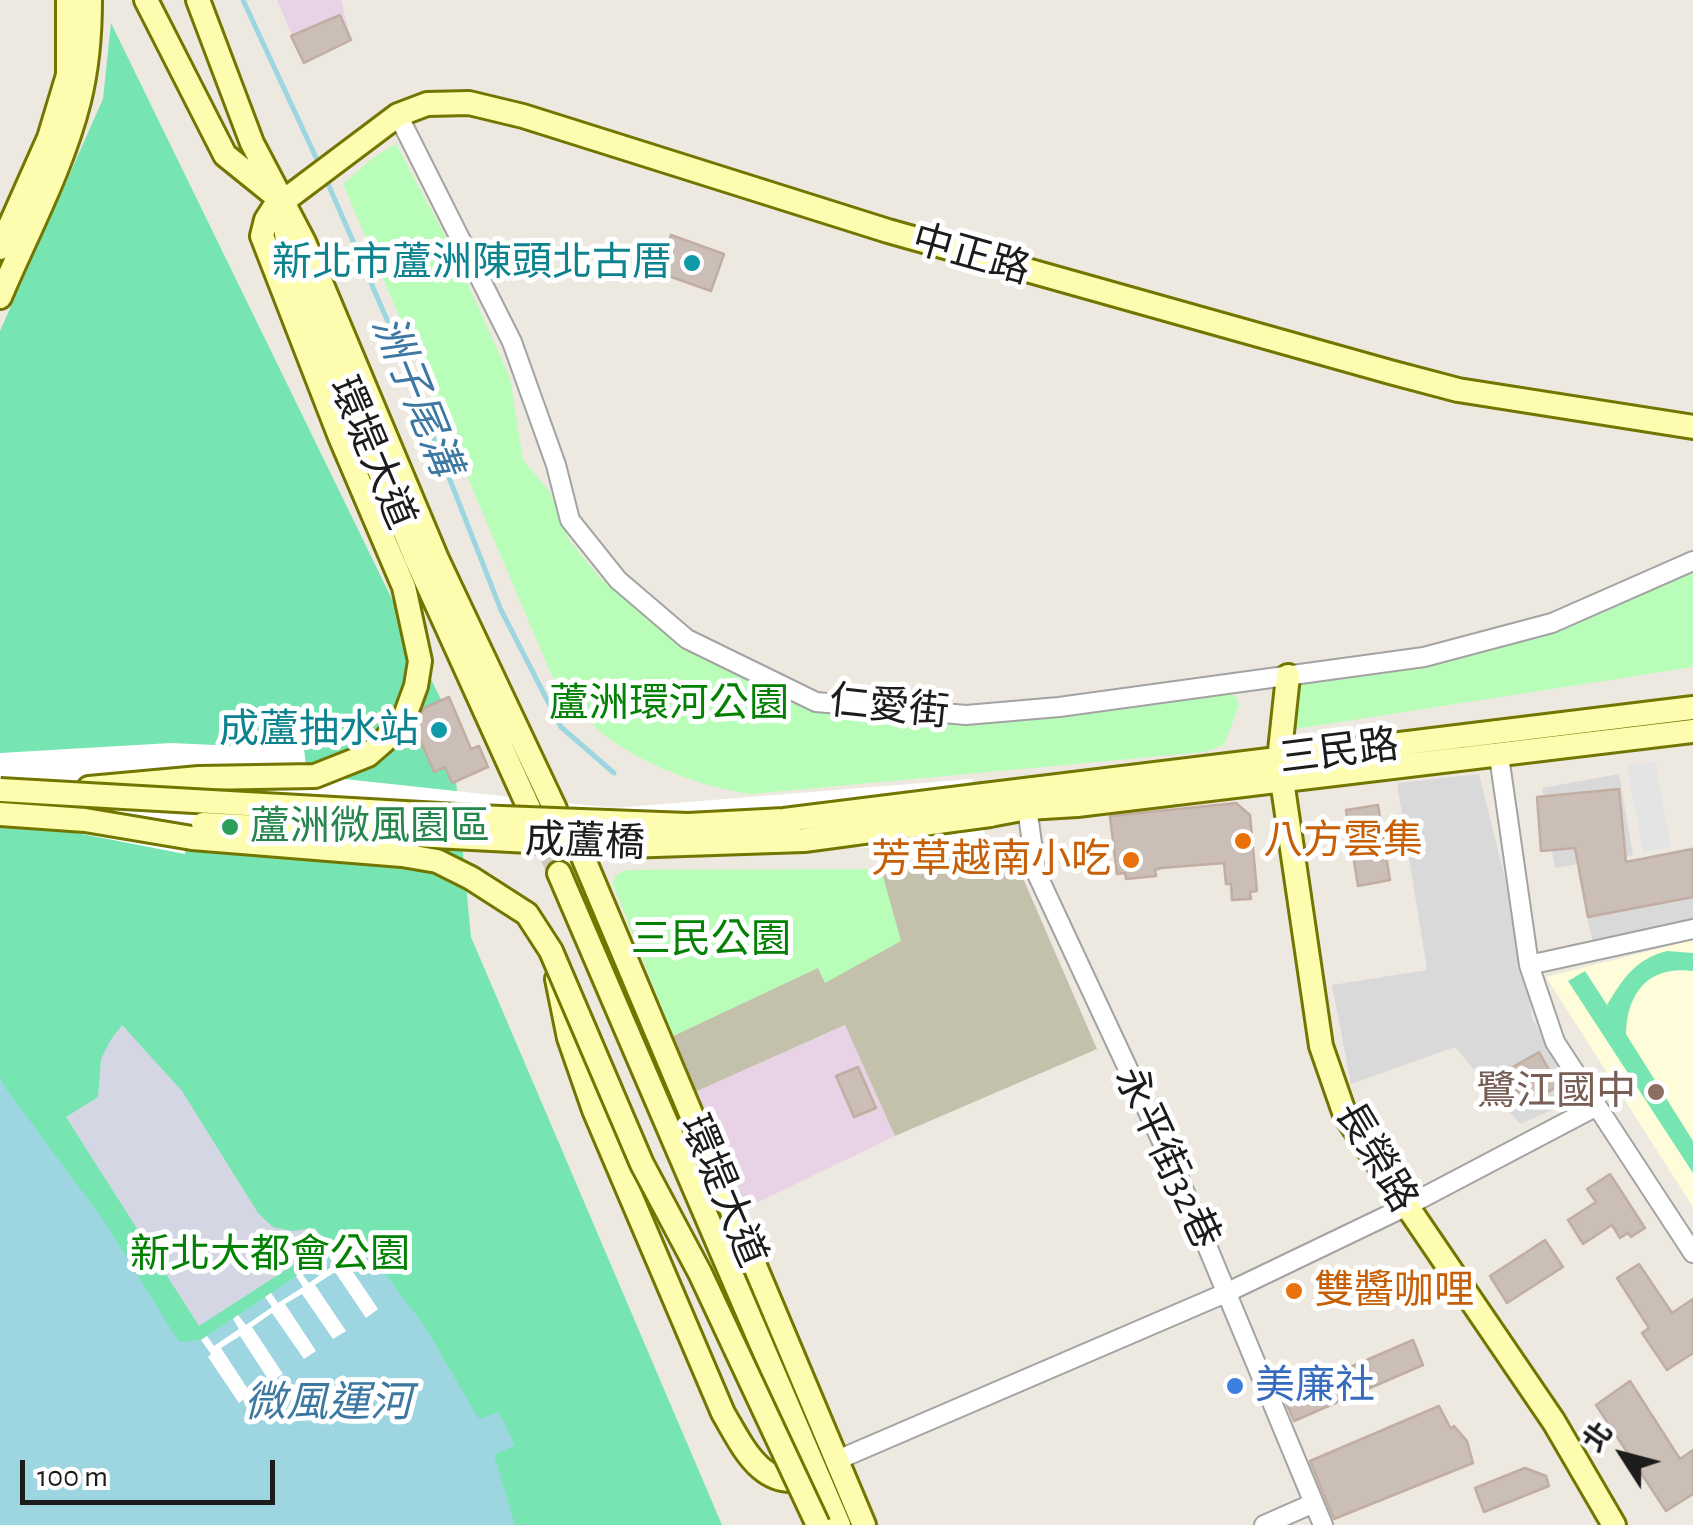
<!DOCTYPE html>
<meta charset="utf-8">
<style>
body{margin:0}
#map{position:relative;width:1693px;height:1525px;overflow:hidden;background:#eee9e0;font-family:"Alegreya Sans","Noto Sans TC",sans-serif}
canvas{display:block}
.north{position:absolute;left:1573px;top:1405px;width:100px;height:100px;-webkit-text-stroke:8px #fff;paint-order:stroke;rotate:306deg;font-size:28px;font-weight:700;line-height:40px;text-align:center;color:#1c1c1c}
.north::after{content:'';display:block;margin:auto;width:35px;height:45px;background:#1c1c1c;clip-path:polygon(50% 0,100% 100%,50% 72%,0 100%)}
.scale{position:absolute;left:20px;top:1460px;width:255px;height:45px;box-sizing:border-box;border:5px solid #1c1c1c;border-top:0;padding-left:12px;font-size:30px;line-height:35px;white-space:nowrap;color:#1c1c1c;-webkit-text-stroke:8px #fff;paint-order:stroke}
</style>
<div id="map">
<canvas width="1693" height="1525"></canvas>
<div class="north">北</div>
<div class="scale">100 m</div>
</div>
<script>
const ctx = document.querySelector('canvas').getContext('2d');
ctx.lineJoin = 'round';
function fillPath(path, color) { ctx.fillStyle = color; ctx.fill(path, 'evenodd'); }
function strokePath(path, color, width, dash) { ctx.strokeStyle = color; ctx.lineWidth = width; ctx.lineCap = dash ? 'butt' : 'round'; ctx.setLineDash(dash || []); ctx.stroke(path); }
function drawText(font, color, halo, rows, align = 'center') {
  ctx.font = font + ' "Alegreya Sans","Noto Sans TC",sans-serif'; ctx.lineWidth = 10; ctx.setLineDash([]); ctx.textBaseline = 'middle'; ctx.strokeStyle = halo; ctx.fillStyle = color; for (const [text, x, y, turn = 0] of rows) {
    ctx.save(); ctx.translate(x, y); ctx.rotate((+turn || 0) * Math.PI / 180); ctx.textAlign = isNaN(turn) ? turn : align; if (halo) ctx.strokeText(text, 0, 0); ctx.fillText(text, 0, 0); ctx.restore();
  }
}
fillPath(new Path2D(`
 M1479 774 1524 954 1532 1018 1578 1099 1520 1124 1455 1047 1351 1084 1332 985 1427 970 1397 783Z
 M1619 774 1633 855 1555 868 1542 788Z
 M1693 847V919L1592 940 1578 871Z`), '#dad9d9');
fillPath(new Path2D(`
 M277 0H341L351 40 304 63Z
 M848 1024 895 1136 746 1208 695 1092Z`), '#e8d2e6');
fillPath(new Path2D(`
 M1693 940V1207L1546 977Z`), '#fffcd9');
fillPath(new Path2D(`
 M1009 846 1097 1049 895 1136 845 1025 695 1092 673 1036 819 967 825 982 879 869Z`), '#c3c1ab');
fillPath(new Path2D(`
 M396 144 453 251 510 378 523 460 550 492 569 540 601 579 680 641 774 693 869 719 964 722 1229 693 1236 697 1239 705 1224 745 1204 752 751 794C700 787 627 760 590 722 576 707 564 690 551 674L343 184 374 157Z
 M1693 566V667L1282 731 1288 676 1441 653Z
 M881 869 901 941 825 983 818 968 673 1036 613 884 616 875 626 870Z`), '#b8fdb8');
fillPath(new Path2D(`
 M111 23 450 718 471 937 722 1525H0V331L103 99Z
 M1667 951 1693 953V971C1648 965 1627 993 1626 1034L1693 1141V1173L1568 981 1585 971 1607 1005C1623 979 1635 959 1667 951Z`), '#77e5b2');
fillPath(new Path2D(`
 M1655 761 1671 847 1643 853 1627 766Z`), '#e4e4e4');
fillPath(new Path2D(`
 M122 1025 182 1091 258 1213 273 1227 292 1231 315 1228 326 1244 199 1326 66 1117 98 1097 101 1059 110 1041Z`), '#d5d6e4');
fillPath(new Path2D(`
 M0 1076 4 1086 104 1221 179 1342 201 1340 334 1251 349 1243 364 1245 425 1327 479 1419 499 1412 515 1445 494 1455 515 1525H0Z`), '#9dd6e0');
fillPath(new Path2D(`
 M171 743 304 749 307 775 614 808 972 779 987 844 878 848 620 839 184 833 185 854 0 818V753Z
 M334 1251 343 1265 347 1263 378 1309 366 1318 335 1272 315 1285 346 1331 333 1339 302 1294 285 1304 316 1351 304 1359 272 1313 252 1327 283 1374 270 1382 240 1336 221 1348 251 1394 239 1403 208 1357 211 1354 201 1340 207 1336 214 1346 239 1329 233 1319 238 1315 246 1325 272 1307 265 1297 271 1293 278 1303 303 1287 296 1276 301 1273 309 1283 334 1265 328 1255Z`), '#fff');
strokePath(new Path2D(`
 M243 0 319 164
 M326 179 388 322 501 610 561 727 614 773`), '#9dd6e0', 5);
const building = new Path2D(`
 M340 15 351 40 304 63 291 36Z
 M671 235 724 254 711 291 660 273Z
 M449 697 471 749 479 746 488 767 452 783 445 767 434 772 415 728 424 708Z
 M1619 789 1626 862 1693 849V897L1588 917 1575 848 1541 851 1537 797Z
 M1236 803 1250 815 1257 891 1250 892 1251 899 1232 900 1231 884H1226L1224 863 1161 868 1155 870 1156 876 1126 879 1125 873 1117 874 1110 816Z
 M1378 805 1390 880 1358 886 1346 810Z
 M1539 1052 1558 1086 1525 1105 1506 1071Z
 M858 1067 876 1108 854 1117 836 1076Z
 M1610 1174 1645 1228 1631 1237 1628 1233 1620 1238 1612 1225 1583 1244 1568 1220 1596 1202 1587 1189Z
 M1545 1240 1563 1267 1507 1303 1490 1276Z
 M1639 1264 1672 1313 1693 1299V1353L1667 1370 1642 1333 1649 1328 1617 1278Z
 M1413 1340 1423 1365 1294 1421 1283 1396Z
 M1630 1381 1680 1459 1693 1450V1494L1666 1511 1596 1405Z
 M1439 1406 1451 1429 1454 1426 1467 1441 1473 1463 1334 1519 1310 1461Z
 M1525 1468 1546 1476 1549 1486 1484 1512 1475 1488Z`);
fillPath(building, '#cabeb6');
strokePath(building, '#c1ada2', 2.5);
strokePath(new Path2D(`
 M536 825 559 873`), '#cecac3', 22, [22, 11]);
const street = new Path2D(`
 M398 115 512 342 556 465 570 520 618 580 687 639 816 702 966 715 1059 707 1424 657 1552 623 1693 561
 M1499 756 1529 965 1555 1042 1693 1253
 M1026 800 1036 872 1178 1176 1323 1525
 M1529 965 1693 929
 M835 1461 1228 1292 1405 1207 1597 1106
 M1264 1525 1314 1503`);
const secondary = new Path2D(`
 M146 0 225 155 272 193
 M198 0 252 143 304 242 437 559 555 809
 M284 215 288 252 417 561 529 808
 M0 248 49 138 68 75V0
 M0 297C27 233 62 169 79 101 87 69 90 33 90 0
 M1288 676 1279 760 1321 1046 1345 1115 1554 1422 1614 1525
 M89 788 199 778 315 776 368 755 384 741 405 716 416 686 420 661 404 587 340 437 262 236 266 220 273 209 398 115 427 104 469 103 523 116 888 231 1390 372 1458 390 1693 427
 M984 795 1693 708
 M990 815 1027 808 1077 805 1693 731
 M583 857 864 1525
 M559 873 839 1525
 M557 979 569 1038 594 1110 723 1413C743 1447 763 1494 811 1476`);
strokePath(street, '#a3a3a3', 22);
strokePath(secondary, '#727600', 28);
strokePath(street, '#fff', 18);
strokePath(secondary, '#fefcae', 22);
const secondaryBridge = new Path2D(`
 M0 790 475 817 688 825 784 820 984 795
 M0 814 85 820 192 838 402 855 437 861 471 878 527 914 551 951 642 1164 700 1273 818 1525
 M203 824 626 846 804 840 990 815`);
strokePath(secondaryBridge, '#727600', 28, []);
strokePath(secondaryBridge, '#fefcae', 22);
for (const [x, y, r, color] of [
 [692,263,10,"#0f9aa8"],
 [439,730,10,"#0f9aa8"],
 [230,827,10,"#2e9e5b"],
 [1243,841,10,"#e8710a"],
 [1131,860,10,"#e8710a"],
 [1656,1092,10,"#8d6e63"],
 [1294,1291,10,"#e8710a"],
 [1235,1386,10,"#3f7fe0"]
]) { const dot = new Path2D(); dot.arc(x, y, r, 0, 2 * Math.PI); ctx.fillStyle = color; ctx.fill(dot); strokePath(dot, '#fff', 4); }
drawText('40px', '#1c1c1c', '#fff', [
 ["中正路",971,255,16],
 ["環堤大道",372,453,67],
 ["仁愛街",889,707,6],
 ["三民路",1339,752,-7],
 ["成蘆橋",585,842,2],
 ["長榮路",1376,1157,59],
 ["永平街32巷",1167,1158,65],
 ["環堤大道",723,1191,67]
]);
drawText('40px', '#0d838f', '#fff', [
 ["新北市蘆洲陳頭北古厝",672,263],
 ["成蘆抽水站",419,730]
], 'right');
drawText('40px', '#038103', '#fff', [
 ["蘆洲環河公園",669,704],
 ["三民公園",711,940],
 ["新北大都會公園",270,1255]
]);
drawText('40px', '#27864d', '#fff', [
 ["蘆洲微風園區",250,827]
], 'left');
drawText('40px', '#c56008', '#fff', [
 ["八方雲集",1263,841],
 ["芳草越南小吃",1111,860,"right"],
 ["雙醬咖哩",1314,1291]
], 'left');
drawText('40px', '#785e54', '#fff', [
 ["鷺江國中",1636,1092]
], 'right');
drawText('40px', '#366cbe', '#fff', [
 ["美廉社",1255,1386]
], 'left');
drawText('italic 42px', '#3d78a2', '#fff', [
 ["洲子尾溝",416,396,68],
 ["微風運河",328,1403]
]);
</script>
